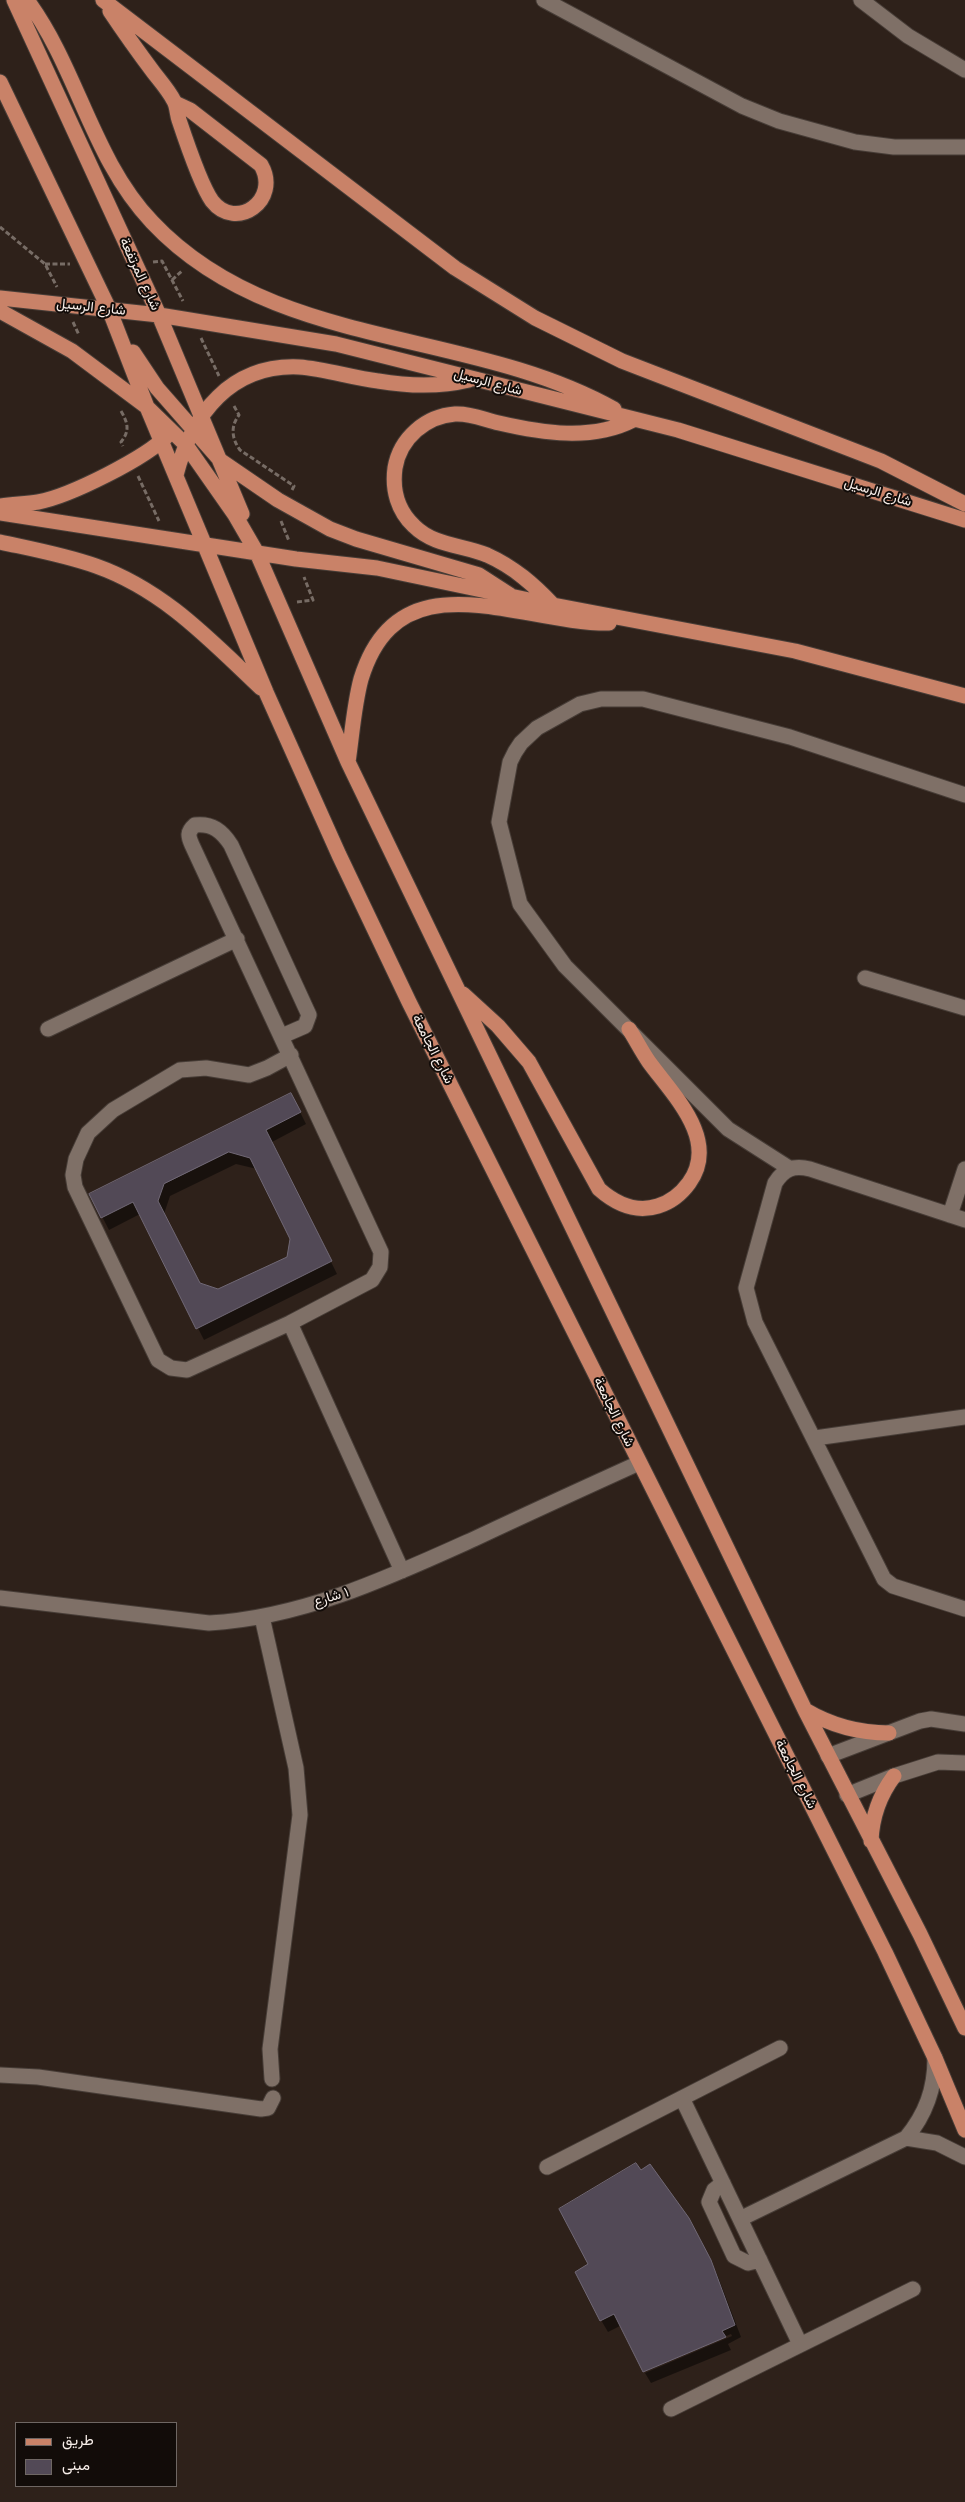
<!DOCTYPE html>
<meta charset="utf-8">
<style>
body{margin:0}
#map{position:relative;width:965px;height:2502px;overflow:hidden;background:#2e211a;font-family:Inter,Vazirmatn,sans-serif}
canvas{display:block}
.legend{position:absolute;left:15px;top:2422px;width:162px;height:65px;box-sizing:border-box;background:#120c09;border:1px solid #6e6663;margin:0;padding:6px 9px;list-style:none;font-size:15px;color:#f7eee9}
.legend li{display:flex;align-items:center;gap:10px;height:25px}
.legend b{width:25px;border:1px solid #6e6663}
</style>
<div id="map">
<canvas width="965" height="2502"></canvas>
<ul class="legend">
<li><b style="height:6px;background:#c98268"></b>طريق</li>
<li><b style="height:14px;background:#524956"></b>مبنى</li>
</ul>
</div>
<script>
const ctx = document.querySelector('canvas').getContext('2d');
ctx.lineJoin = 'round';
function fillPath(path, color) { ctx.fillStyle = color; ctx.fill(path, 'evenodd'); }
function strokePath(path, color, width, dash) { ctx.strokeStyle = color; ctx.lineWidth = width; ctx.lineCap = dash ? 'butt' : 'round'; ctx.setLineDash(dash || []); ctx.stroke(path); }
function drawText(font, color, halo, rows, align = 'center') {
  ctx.font = font + ' Inter,Vazirmatn,sans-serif'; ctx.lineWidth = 4; ctx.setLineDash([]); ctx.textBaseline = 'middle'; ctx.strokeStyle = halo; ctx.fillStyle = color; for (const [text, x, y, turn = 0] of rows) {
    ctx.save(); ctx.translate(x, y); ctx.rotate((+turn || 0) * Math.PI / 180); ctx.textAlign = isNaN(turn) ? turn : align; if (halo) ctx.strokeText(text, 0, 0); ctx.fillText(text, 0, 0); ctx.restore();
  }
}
fillPath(new Path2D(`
 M297 1106 306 1124 272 1142 337 1274 204 1340 140 1214 109 1230 91 1195ZM236 1164 257 1169 291 1239 288 1258 218 1290 200 1284 164 1214 170 1196Z
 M695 2231 717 2274 741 2337 728 2344 731 2350 651 2383 645 2373 732 2336 731 2334 644 2371 620 2326 608 2332 601 2320Z`), '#0007');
const building = new Path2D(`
 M291 1093 301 1112 266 1130 332 1261 196 1329 133 1202 101 1218 89 1194ZM229 1152 250 1158 290 1239 287 1257 218 1289 200 1283 158 1201 164 1184Z
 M636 2163 641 2170 650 2164 689 2218 711 2260 735 2325 722 2331 726 2337 643 2372 614 2314 600 2321 575 2272 588 2264 559 2209Z`);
fillPath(building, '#524956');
strokePath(building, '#706875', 1);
const minor = new Path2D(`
 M544 0 742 106 779 121 855 142 894 147H965
 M861 0 908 36 965 70
 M865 978 965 1008
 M48 1029 237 939
 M282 1036 305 1026 309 1015 231 845C222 831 212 823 195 825 187 832 188 836 192 845L381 1252 380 1267 372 1280 290 1323 187 1370 171 1368 158 1360 75 1187 73 1175 76 1159 88 1133 113 1110 180 1070 206 1068 249 1075 267 1068 291 1055
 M789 1168 728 1129 565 966 520 904 499 822 510 762 515 752 521 743 537 728 580 704 601 699H643L790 737 965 795
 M950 1215 965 1169
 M965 1220 810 1169C793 1165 784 1169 775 1183L746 1288 755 1322 884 1579 893 1586 965 1609
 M290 1323 402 1571
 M815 1438 965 1417
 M0 1598 209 1623C302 1618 390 1577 474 1539 529 1513 584 1488 639 1463
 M262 1617 296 1768 300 1815 270 2049 272 2079
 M828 1756 920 1721 931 1719 965 1724
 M847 1795 894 1776 938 1762 965 1763
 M0 2075 38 2077 261 2109 268 2108 273 2098
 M682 2098 800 2344
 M906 2138 937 2143 965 2157
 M547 2167 780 2048
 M723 2183 714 2190 709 2202 734 2256 748 2263 760 2260
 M740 2219 906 2138C926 2114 935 2089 935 2058
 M671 2409 913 2289`);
const major = new Path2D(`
 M14 0 159 315 242 514
 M27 0C78 69 92 159 152 222 273 351 468 327 614 409
 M103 0 455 268 535 318 622 361 881 461 965 504
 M110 11C124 32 139 53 154 73 161 82 169 91 174 101 177 106 177 114 179 120 185 138 202 187 212 201 236 232 281 200 261 165L190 110 175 103
 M0 82 109 309 147 407 266 692 339 855 409 1002 885 1952 935 2058 965 2130
 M0 298 159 315 336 344 678 430 965 520
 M0 311 72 351 147 407 186 445 235 515 257 553 348 762 805 1710 920 1934 965 2028
 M133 352 157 388 221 461 278 500 330 529 356 539 479 575 510 595
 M176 475C192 414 231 364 299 367 326 369 352 378 378 381 408 386 440 387 469 380
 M0 506C13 504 26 504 38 502 70 496 146 458 168 435
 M0 513 296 559 377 568 553 605 795 651 965 696
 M0 542C32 549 65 555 96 566 164 590 210 640 261 688
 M553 605C534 585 514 567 487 555 463 545 434 546 414 526 398 511 392 490 395 468 400 438 426 416 455 414 471 413 485 420 499 423 542 433 592 441 633 420
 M348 762C352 735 354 705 361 679 399 554 519 624 609 623
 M463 994 498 1026 529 1062 599 1189C616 1204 636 1213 658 1206 671 1202 681 1194 689 1183 720 1140 673 1095 649 1062 642 1052 636 1040 629 1029
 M805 1710C832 1726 858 1733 889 1733
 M871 1841C872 1816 879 1796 894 1776`);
strokePath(minor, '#473d37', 17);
strokePath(major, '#473d37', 17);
strokePath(new Path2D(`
 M0 227 45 264 57 287
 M153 262 162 261 183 301
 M45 264H70
 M172 280 183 270
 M73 322 79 335
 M201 338 219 376
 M234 406 239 415C230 427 232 439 240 450L294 486 292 490
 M121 411C128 423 130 431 121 442L123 446
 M138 476 159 521
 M281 521 289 541
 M297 602 313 600 304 577`), '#776c65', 3, [5, 2.5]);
strokePath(minor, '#7f7067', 15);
strokePath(major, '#c98268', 15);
drawText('14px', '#f7eee9', '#120c09', [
 ["شارع المرتفعة",140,274,65],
 ["شارع الرسيل",91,307,6],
 ["شارع الرسيل",488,382,15],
 ["شارع الرسيل",878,492,17],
 ["شارع الجامعة",433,1049,63],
 ["شارع الجامعة",614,1412,64],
 ["١ شارع",331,1597,-17],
 ["شارع الجامعة",796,1774,63]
]);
</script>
